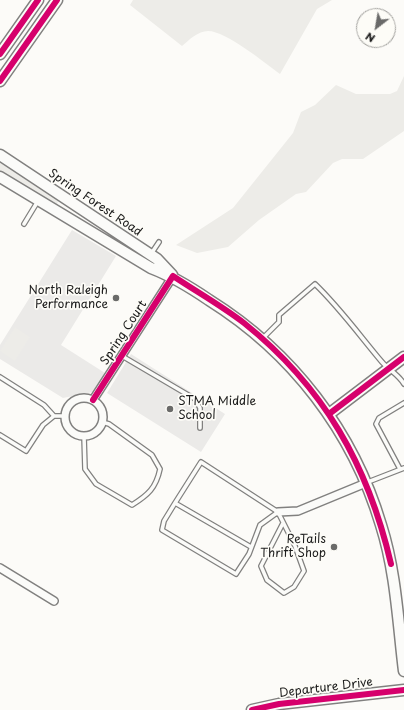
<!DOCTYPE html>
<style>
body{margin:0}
#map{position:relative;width:404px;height:710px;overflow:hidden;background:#fcfbf8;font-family:"Playpen Sans",sans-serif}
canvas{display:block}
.north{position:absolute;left:356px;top:8px;width:40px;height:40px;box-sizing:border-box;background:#fdfcf7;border:1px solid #a3a29f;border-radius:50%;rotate:211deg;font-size:11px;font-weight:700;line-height:16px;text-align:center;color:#1c1c1c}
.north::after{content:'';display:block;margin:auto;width:14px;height:18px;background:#6a6a69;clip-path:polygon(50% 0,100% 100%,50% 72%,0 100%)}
</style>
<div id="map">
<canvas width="404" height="710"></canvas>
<div class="north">N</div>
</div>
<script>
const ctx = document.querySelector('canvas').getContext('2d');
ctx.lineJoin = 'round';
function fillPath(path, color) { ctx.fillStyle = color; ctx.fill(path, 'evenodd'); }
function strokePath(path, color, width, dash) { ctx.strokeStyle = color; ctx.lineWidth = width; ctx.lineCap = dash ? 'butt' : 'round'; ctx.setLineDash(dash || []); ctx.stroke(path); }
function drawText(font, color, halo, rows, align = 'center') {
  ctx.font = font + ' "Playpen Sans",sans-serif'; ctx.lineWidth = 3.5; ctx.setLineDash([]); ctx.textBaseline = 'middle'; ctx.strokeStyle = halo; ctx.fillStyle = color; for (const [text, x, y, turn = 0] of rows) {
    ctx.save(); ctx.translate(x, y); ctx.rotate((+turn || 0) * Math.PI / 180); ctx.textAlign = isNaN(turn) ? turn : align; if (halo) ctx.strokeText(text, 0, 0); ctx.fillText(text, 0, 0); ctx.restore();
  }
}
fillPath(new Path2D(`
 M72 230 116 256 61 345 105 373 93 392 63 398 0 359V345Z
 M131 354 225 414 201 452 107 393Z`), '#ebeae8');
fillPath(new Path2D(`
 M133 0H332L317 9 280 74C265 63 226 31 208 31 198 31 189 40 182 46L130 5Z
 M404 76V131L363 159H342L333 163 306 192 296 194 259 220 228 247 197 253 176 245 233 208 293 133 301 112 315 105 336 85 356 94H390L397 91Z
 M0 162 50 193 58 201 57 205 54 206 0 173Z
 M15 327 30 337 15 361 0 351Z`), '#edece8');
const lane = new Path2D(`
 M24 224 38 201
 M151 254 159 242
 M262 339 279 322V315L315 284C340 308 360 336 382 362 389 370 399 375 404 384
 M122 356 195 399 200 408V428
 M0 377 44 405 54 416H65
 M0 435 26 451 43 425 54 416
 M84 436 85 469 96 484 132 505C148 495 156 488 160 469L152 455 109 424 102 422
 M400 469 376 424 379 418 404 403
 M368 482 404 468
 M175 503 201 462 278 512 295 546 304 571 294 587 284 593 267 580 261 566 283 523
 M251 547 175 503 164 521 162 530 236 574 249 554 260 525 278 512`);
const street = new Path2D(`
 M65 417a19 19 0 1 1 38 0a19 19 0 1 1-38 0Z
 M93 400 173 276
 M278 512 298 511 366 483
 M0 568 54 601`);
const secondary = new Path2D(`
 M0 54 38 0
 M0 81 57 0
 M0 155 157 259 172 275
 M0 177 151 268C172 276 190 287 209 300 292 352 353 431 381 525 396 572 398 622 404 671
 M329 414 404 357
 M252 710 279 704 404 690`);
strokePath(lane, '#81807f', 6);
strokePath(street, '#81807f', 10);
strokePath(secondary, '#81807f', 13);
strokePath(lane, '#fbfbf9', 3.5);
strokePath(street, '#fbfbf9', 7);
strokePath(secondary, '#fbfbf9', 10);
strokePath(new Path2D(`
 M0 54 38 0
 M0 81 57 0
 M93 400 173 276C197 292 222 306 244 323 324 387 368 465 391 564
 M329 414 404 357
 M252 710 279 704 404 690`), '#d6006c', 6);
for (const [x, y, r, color] of [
 [116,298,4,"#6a6a69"],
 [170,409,4,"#6a6a69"],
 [334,547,4,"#6a6a69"]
]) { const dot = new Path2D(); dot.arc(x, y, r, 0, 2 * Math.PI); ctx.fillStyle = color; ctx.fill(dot); strokePath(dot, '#fdfcf7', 1.5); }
drawText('12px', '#1c1c1c', '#fdfcf7', [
 ["Spring Forest Road",95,203,34],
 ["Spring Court",124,333,-57],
 ["Departure Drive",326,688,-7]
]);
drawText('12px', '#1c1c1c', '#fdfcf7', [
 ["North Raleigh",108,291],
 ["Performance",108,305],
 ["STMA Middle",178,402,"left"],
 ["School",178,416,"left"],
 ["ReTails",326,540],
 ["Thrift Shop",326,554]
], 'right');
</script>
